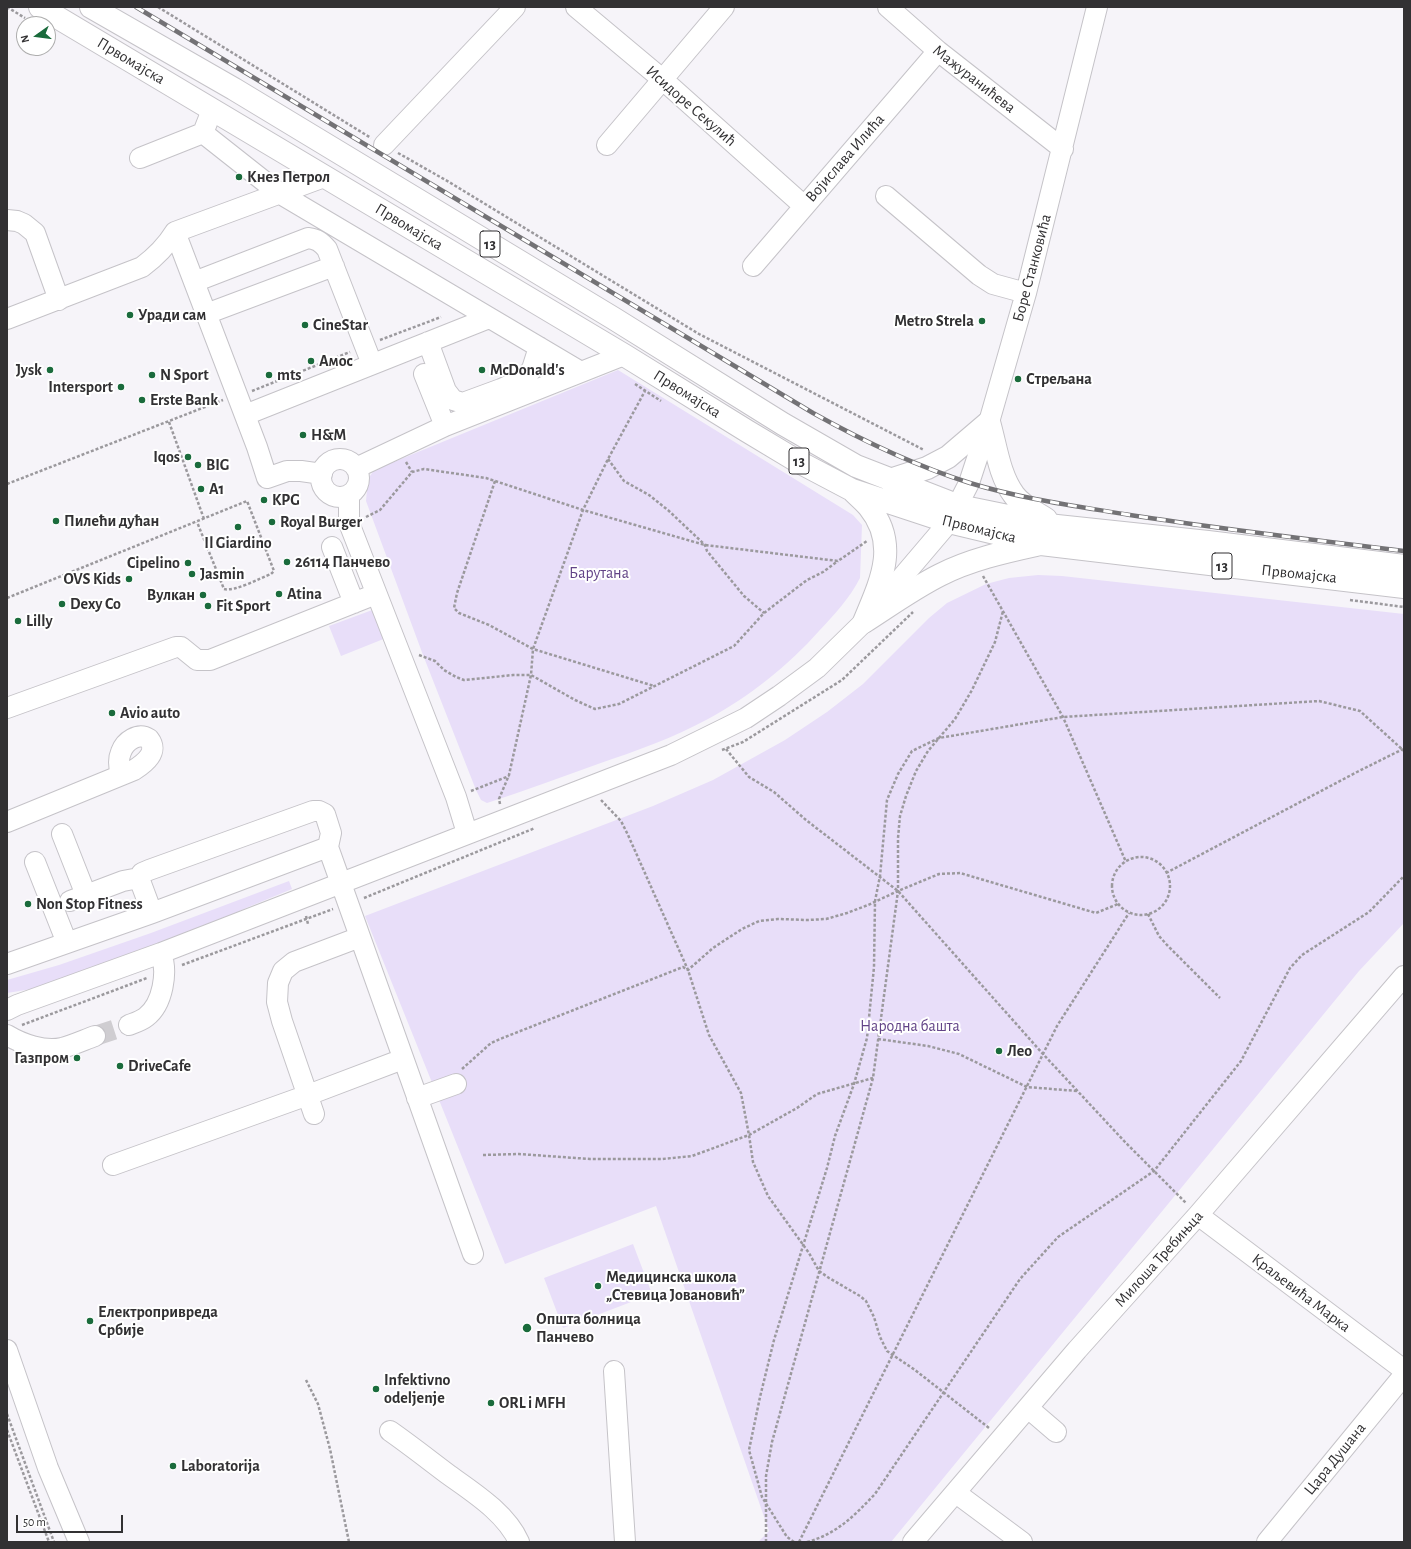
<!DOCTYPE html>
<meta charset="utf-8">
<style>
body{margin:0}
#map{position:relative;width:1411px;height:1549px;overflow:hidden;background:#f6f4f9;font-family:"Alegreya Sans",sans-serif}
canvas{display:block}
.frame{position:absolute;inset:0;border:8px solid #323133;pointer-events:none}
.north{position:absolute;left:16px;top:16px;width:40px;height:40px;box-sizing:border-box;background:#fff;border:1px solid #adadad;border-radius:50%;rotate:256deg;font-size:11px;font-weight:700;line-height:16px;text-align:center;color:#323133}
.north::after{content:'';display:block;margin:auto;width:14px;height:18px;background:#1a6b3c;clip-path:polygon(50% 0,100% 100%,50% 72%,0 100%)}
.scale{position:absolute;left:16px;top:1515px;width:107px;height:18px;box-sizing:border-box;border:2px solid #323133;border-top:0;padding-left:5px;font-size:12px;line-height:14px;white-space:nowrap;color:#323133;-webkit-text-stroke:3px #fff;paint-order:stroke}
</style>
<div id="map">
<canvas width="1411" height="1549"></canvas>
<div class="frame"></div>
<div class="north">N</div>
<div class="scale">50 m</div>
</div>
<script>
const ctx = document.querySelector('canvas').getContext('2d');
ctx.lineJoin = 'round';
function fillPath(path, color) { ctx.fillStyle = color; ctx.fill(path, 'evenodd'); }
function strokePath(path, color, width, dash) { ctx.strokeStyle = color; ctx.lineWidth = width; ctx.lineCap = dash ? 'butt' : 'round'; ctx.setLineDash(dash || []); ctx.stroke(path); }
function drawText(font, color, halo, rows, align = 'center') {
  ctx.font = font + ' "Alegreya Sans",sans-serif'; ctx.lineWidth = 4; ctx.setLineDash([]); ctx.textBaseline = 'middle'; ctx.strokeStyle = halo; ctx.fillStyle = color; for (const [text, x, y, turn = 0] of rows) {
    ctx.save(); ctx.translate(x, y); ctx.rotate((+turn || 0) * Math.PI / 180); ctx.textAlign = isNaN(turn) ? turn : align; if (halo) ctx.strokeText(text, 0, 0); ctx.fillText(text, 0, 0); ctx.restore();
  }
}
fillPath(new Path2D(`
 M618 370 853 515 862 525 860 578C850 598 834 615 819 631 789 665 749 697 708 719 673 738 636 751 598 764 561 777 524 791 487 803L481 800 476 790 423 655 366 501 368 479 374 470Z
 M1038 575 1062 576 1404 614V923L1359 971 891 1542H758L769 1531 656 1206 505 1264 365 916 653 806 713 780 785 740 827 712 863 684 929 618 947 603 986 584 1009 578Z
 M375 609 386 638 341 656 329 626Z
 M289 881 292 889 246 908 206 928 44 987 7 993V980L59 965 151 933Z
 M633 1244 652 1294 563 1328 544 1278Z`), '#e8def9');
strokePath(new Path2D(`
 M95 1036 129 1025`), '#cfcdd1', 20, [20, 10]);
const minor = new Path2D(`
 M576 7 662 79 804 206
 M888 7 938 51 1063 149
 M212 110 203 133 279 193 581 372
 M384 145 515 7
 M607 145 724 7
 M140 158 203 133
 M886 196 979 275 993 284 1026 293
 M7 220 17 221 24 224 35 233 59 300
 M175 232 257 447 267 478 287 471H301L322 474
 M753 266 938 51
 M194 282 308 238C317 239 321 242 327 249L372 364
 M206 314 334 266
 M7 319 142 267C154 258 167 245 175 232L324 177
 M428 342 446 391 453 400 463 403 501 389 525 378 532 369 539 347
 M424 374 445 426
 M245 415 489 318
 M321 478a19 19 0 1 1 38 0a19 19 0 1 1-38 0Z
 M356 468 445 426 624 355
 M349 495V523L456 797 467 833
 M332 547 354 603
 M7 708 176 647H181L197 660H210L376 594
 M7 822 134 770C145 763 159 752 149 739 138 732 125 741 121 752 118 759 119 768 121 775
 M62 834 86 895
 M35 862 67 943
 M70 901 123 881 139 878
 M152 913 139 878 142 873 149 870 313 811H319L325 814 331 833 328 847
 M7 964 152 913 328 847 473 1254
 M7 1010 17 1005 161 953 671 755 746 718 779 696 817 668 864 622 949 522 969 483 989 422 1026 293 1097 7
 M129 1025C134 1023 141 1021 146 1017 163 1004 168 972 161 953
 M7 1035C22 1044 44 1052 62 1048 73 1045 84 1040 95 1036
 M417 1098 456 1084
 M314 1114 282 1021 277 1002 278 983 283 971 294 962 360 937
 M113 1165 308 1095 403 1059
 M1198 1215 1404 1370
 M7 1350 48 1468 79 1542
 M614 1371 625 1542
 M1028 1408 1056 1432
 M390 1431C410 1445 429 1460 449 1475 474 1493 506 1513 519 1542
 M956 1493 1022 1542
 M913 1542 1077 1350 1198 1215 1404 976
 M1267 1542 1404 1375`);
const major = new Path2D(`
 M40 7 624 355 747 431 797 461 852 490 949 522 1041 544 1404 587
 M91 7 234 89 613 318 783 424 856 466 959 506 1057 526 1208 542 1404 566
 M890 480 927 468 948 457 989 422C996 446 999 475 1014 495 1022 506 1035 512 1046 519
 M854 492C859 497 865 502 869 507 900 545 880 583 864 622
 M864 622C889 606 914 588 940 575 969 560 1004 552 1036 545`);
strokePath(minor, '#c5c3c8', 22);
strokePath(major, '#c5c3c8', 24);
strokePath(new Path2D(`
 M7 7 25 18
 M158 7 371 138
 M398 153 449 182 699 334 924 450
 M380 340 441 317
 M635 384 661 401
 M252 391 350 352
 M169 422 204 519
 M608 459 624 481 649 495 669 511 705 545 707 551 744 596 764 613
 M406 462 412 472
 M495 481 457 593 454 608 459 613 489 625 533 649 654 686
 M7 484 223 400
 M366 517 380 510 412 472 424 469 486 478 583 510 705 545 838 561 867 541
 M983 576 1063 717 1126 862
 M7 598 247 501 274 571 271 574C260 578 235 592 224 589L197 522
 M1350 600 1404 607
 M419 655 435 661 444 670 456 677 464 680 513 675H531L575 700 595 709 619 704 734 646 764 613 807 580 823 572 838 561
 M726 749 749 777 774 792 806 820 898 891 1043 1054 1125 1142 1186 1203
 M722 750 743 742 842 680 913 612
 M471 791 509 776
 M601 800 621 821 628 835 688 970 709 1035 741 1093 749 1135 753 1162 768 1196 809 1253 819 1271 829 1278 860 1296 866 1301 874 1317 880 1337 887 1351 915 1370 989 1428
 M500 804 499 799 509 775 531 675 533 649 583 510 608 459 645 391
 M1112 886a29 29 0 1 1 58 0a29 29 0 1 1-58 0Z
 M1166 873 1357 772 1403 749
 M364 898 535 828
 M1148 914 1159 936 1167 945 1220 998
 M306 916 308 924
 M182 965 333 909
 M22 1025 147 978
 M878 1039 928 1046 959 1054 1027 1087 1077 1091
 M462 1069 491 1043 500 1039 683 967 688 970 713 948 742 929 759 921 778 919 807 920 826 919 847 913 868 905 898 891 939 874 960 873 1096 913 1118 904
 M483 1155 519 1154 590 1159H662L692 1156 749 1135 797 1108 817 1094 873 1078
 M306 1380 318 1404 330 1449 349 1542
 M7 1414 54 1542
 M7 1430 49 1542
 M766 1542V1476L772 1442 873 1078 898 891V838L900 816 906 796 916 771 928 751 955 719 972 690 995 642 1003 611
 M794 1542 787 1537 762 1497 749 1450 760 1397 774 1340 827 1168 835 1136 854 1084 867 1038 874 967 875 901 880 876 887 800 898 774 912 751 939 738 1063 717 1319 701 1360 711 1404 751
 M799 1542 1057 1026 1129 913
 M807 1542C837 1534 855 1515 875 1494L1020 1279 1058 1237 1154 1171 1241 1061 1290 968 1302 955 1369 912 1404 876`), '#9b999d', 2.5, [3, 2]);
strokePath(minor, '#fff', 20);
strokePath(major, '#fff', 22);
const rail = new Path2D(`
 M136 7 813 413C863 441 916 466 970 483 1022 499 1076 506 1130 515 1221 529 1313 540 1404 551`);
strokePath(rail, '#737275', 4.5);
strokePath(rail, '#fff', 3, [9]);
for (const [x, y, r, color] of [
 [239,177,4,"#1a6b3c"],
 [130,315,4,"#1a6b3c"],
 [982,321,4,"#1a6b3c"],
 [305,325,4,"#1a6b3c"],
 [311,361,4,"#1a6b3c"],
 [50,370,4,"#1a6b3c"],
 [482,370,4,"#1a6b3c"],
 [152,375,4,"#1a6b3c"],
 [269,375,4,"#1a6b3c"],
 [1018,379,4,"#1a6b3c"],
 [121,387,4,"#1a6b3c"],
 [142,400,4,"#1a6b3c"],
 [303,435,4,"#1a6b3c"],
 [188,457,4,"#1a6b3c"],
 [198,465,4,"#1a6b3c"],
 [201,489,4,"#1a6b3c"],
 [264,500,4,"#1a6b3c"],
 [56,521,4,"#1a6b3c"],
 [272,522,4,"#1a6b3c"],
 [238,527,4,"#1a6b3c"],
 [287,562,4,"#1a6b3c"],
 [188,563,4,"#1a6b3c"],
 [192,574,4,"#1a6b3c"],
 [129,579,4,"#1a6b3c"],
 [279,594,4,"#1a6b3c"],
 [203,595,4,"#1a6b3c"],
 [62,604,4,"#1a6b3c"],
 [208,606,4,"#1a6b3c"],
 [18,621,4,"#1a6b3c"],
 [112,713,4,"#1a6b3c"],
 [28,904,4,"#1a6b3c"],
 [999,1051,4,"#1a6b3c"],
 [77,1058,4,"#1a6b3c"],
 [120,1066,4,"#1a6b3c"],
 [598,1286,4,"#1a6b3c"],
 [90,1321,4,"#1a6b3c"],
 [527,1328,5,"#1a6b3c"],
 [376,1389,4,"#1a6b3c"],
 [491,1403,4,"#1a6b3c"],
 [173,1466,4,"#1a6b3c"]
]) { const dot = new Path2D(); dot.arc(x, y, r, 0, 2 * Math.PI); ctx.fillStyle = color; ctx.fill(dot); strokePath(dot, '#fff', 1.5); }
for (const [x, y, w] of [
 [490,244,20],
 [799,461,20],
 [1222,566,20]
]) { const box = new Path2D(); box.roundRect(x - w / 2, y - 13, w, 26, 3); ctx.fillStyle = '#fff'; ctx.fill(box); strokePath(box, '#323133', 1); }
drawText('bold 15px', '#323133', null, [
 ["13",490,244],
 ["13",799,461],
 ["13",1222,566]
]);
drawText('16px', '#323133', '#fff', [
 ["Првомајска",131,61,31],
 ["Мажуранићева",974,79,38],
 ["Исидоре Секулић",691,106,41],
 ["Војислава Илића",845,158,-49],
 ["Првомајска",409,227,31],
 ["Боре Станковића",1032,268,-75],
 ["Првомајска",687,394,32],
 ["Првомајска",979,529,14],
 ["Првомајска",1299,574,6],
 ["Милоша Требињца",1159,1259,-48],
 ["Краљевића Марка",1301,1293,37],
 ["Цара Душана",1335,1459,-51]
]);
drawText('bold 16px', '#323133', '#fff', [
 ["Кнез Петрол",247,177],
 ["Уради сам",138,315],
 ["Metro Strela",974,321,"right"],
 ["CineStar",313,325],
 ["Амос",319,361],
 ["Jysk",42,370,"right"],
 ["McDonald's",490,370],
 ["N Sport",160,375],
 ["mts",277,375],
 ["Стрељана",1026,379],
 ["Intersport",113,387,"right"],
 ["Erste Bank",150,400],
 ["H&M",311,435],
 ["Iqos",180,457,"right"],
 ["BIG",206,465],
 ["A1",209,489],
 ["KPG",272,500],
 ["Пилећи дућан",64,521],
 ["Royal Burger",280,522],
 ["Il Giardino",238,543,"center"],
 ["26114 Панчево",295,562],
 ["Cipelino",180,563,"right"],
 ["Jasmin",200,574],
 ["OVS Kids",121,579,"right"],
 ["Atina",287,594],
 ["Вулкан",195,595,"right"],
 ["Dexy Co",70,604],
 ["Fit Sport",216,606],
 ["Lilly",26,621],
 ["Avio auto",120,713],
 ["Non Stop Fitness",36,904],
 ["Лео",1007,1051],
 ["Газпром",69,1058,"right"],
 ["DriveCafe",128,1066],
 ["Медицинска школа",606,1277],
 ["„Стевица Јовановић”",606,1295],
 ["Електропривреда",98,1312],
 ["Србије",98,1330],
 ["Општа болница",536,1319],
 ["Панчево",536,1337],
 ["Infektivno",384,1380],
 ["odeljenje",384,1398],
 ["ORL i MFH",499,1403],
 ["Laboratorija",181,1466]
], 'left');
drawText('16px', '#624387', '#fff', [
 ["Барутана",599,573],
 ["Народна башта",910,1026]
]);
</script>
